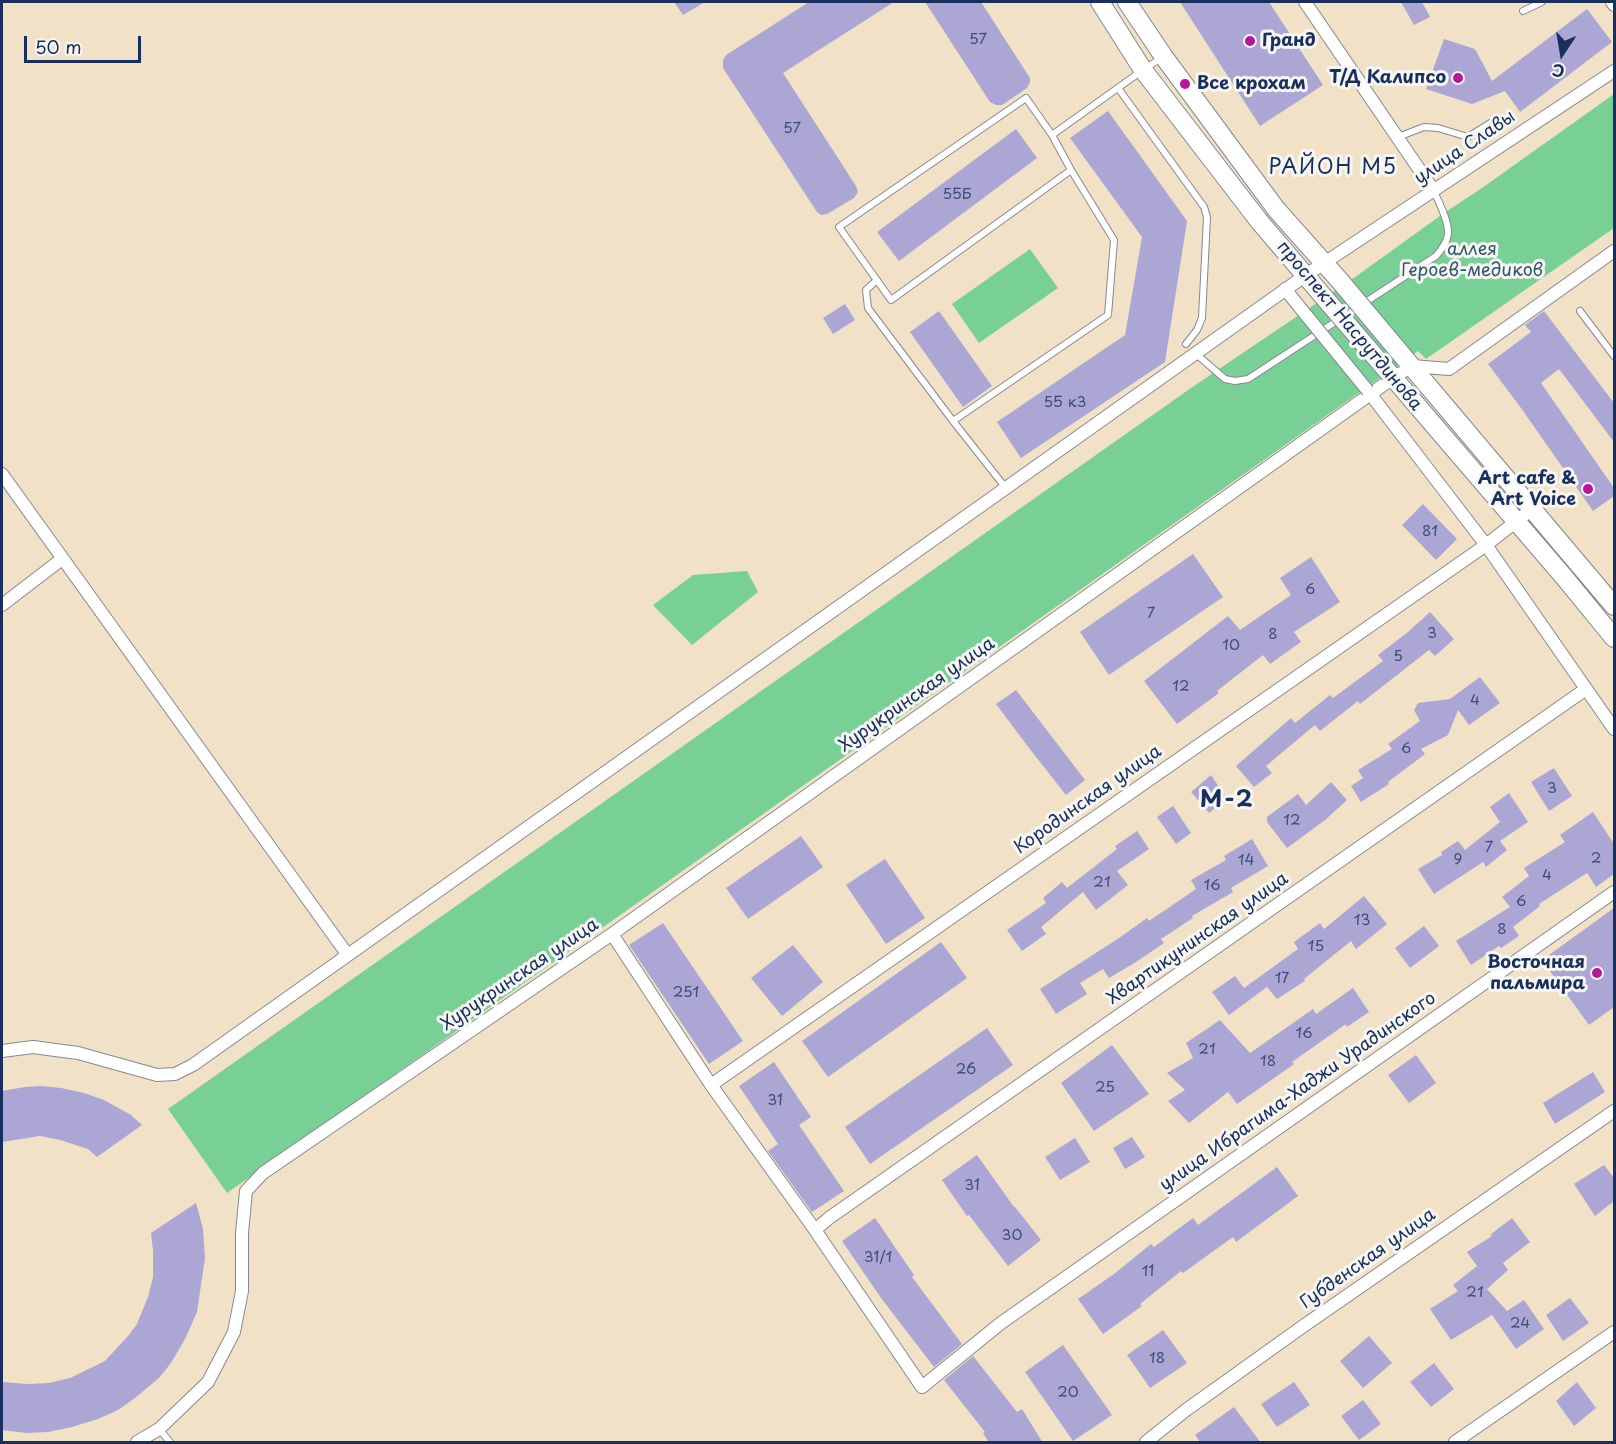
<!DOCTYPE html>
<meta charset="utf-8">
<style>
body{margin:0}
#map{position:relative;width:1616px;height:1444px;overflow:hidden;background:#f1e2c7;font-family:"Playpen Sans",sans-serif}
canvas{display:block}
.frame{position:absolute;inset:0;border:3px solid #1b2f5e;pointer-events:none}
.north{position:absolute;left:1532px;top:24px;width:60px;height:60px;-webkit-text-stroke:4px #f6f6f2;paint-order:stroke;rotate:192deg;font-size:16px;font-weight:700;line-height:24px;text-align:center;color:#1b2f5e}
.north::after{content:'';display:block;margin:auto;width:21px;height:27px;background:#1b2f5e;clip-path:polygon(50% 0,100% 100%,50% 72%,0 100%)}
.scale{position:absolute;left:24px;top:36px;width:117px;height:27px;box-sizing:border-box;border:3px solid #1b2f5e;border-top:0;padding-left:8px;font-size:18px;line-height:21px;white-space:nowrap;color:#1b2f5e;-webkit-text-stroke:4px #f6f6f2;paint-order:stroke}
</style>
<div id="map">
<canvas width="1616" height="1444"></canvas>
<div class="frame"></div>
<div class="north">С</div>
<div class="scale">50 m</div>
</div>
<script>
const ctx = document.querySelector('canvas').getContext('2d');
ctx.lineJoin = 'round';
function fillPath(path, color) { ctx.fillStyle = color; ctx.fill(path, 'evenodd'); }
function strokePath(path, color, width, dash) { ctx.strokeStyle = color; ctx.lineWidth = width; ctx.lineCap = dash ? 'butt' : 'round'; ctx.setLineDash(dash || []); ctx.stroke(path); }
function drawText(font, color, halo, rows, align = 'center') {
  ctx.font = font + ' "Playpen Sans",sans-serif'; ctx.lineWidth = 6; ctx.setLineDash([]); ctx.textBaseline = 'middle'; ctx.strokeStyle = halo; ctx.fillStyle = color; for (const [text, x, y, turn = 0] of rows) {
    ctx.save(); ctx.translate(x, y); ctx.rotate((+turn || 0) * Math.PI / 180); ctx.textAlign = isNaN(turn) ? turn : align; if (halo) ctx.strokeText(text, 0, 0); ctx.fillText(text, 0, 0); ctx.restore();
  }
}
fillPath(new Path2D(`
 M1614 94V228L1426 359 1418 351 227 1193 168 1109 1191 388 1358 275 1444 213 1482 188Z
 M1030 249 1058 288 979 343 952 304Z
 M747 571 758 592 692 645 653 605 693 575Z`), '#78d096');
fillPath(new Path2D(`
 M674 2H705L683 15Z
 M809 2H894L783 73 856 186 858 192 854 198 827 214 821 215 817 212 723 68V60L726 55Z
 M925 2H981L1030 78V82L1027 88 1002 105H996L990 102Z
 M1180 2H1269L1323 85 1260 126Z
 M1401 2H1422L1430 17 1414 25Z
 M1587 9 1612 42 1520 112 1505 91 1472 104 1426 89 1444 39 1475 49 1492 81Z
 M1108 111 1187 221 1165 362 1021 458 997 422 1125 335 1142 237 1070 138Z
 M1016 129 1037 158 899 261 877 232Z
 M845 304 855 320 833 334 823 318Z
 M939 311 992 386 963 407 910 332Z
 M1544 311 1614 403V442L1559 369 1541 383 1614 488V496L1593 511 1521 408 1488 364 1531 332 1525 325Z
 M1423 504 1457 539 1436 560 1402 525Z
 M1193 554 1223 597 1109 675 1080 632Z
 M1311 557 1340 602 1294 632 1301 642 1270 664 1263 655 1217 691 1219 693 1177 724 1144 681 1228 616 1240 630 1291 595 1280 578Z
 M1430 612 1454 639 1435 656 1429 650 1360 704 1358 701 1320 731 1315 725 1266 766 1272 773 1254 787 1236 766 1291 718 1295 723 1330 695 1333 698 1383 661 1378 655 1408 632Z
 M1480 677 1500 703 1469 725 1458 710 1448 735 1421 749 1425 754 1388 782 1389 784 1361 802 1351 786 1363 778 1358 770 1392 749 1388 744 1420 721 1414 710 1418 703 1450 699Z
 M1016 690 1085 780 1066 795 1029 748 996 704Z
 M1554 768 1572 796 1549 811 1531 782Z
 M1211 775 1227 799 1209 813 1191 792Z
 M1331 782 1347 800 1325 820 1287 848 1267 822V817L1298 794 1306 805Z
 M1509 793 1528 822 1500 841 1507 850 1486 867 1483 862 1434 894 1418 869 1442 855 1441 852 1458 841 1465 850 1500 822 1490 807Z
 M1173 806 1191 833 1176 844 1157 817Z
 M1593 812 1614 844V874L1596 887 1587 873 1539 904 1540 906 1513 927 1519 936 1501 948 1499 946 1471 965 1456 941 1510 907 1502 897 1529 876 1524 868 1565 842 1560 835Z
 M1137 831 1149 849 1117 871 1128 885 1096 910 1083 892 1041 927 1046 934 1022 951 1007 930 1046 903 1043 898 1062 882 1067 888 1117 849 1115 846Z
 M801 836 823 867 748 919 726 888Z
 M1252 839 1268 866 1231 888 1233 892 1192 916 1193 918 1161 939 1164 943 1136 962 1109 978 1103 969 1080 983 1087 994 1056 1014 1040 989 1119 938 1147 918 1149 921 1196 889 1191 880 1226 860 1224 856Z
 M885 859 925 918 886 944 846 885Z
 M1364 896 1387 924 1356 949 1351 941 1304 979 1305 981 1277 999 1267 987 1229 1015 1212 992 1235 976 1244 988 1298 949 1294 942 1320 923 1324 929Z
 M1614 908V1007L1589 1025 1542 960Z
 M663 923 743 1041 709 1064 629 945Z
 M1424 926 1439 946 1410 968 1395 948Z
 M941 942 967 978 828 1077 802 1041Z
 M793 945 823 982 782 1016 751 978Z
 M1353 988 1369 1012 1347 1027 1346 1024 1292 1062 1294 1064 1237 1104 1228 1092 1189 1123 1168 1101 1185 1090 1167 1073 1193 1058 1186 1043 1220 1020 1250 1053 1313 1009 1316 1014Z
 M987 1028 1013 1065 870 1164 845 1127Z
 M1112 1045 1149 1094 1094 1131 1061 1083Z
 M1416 1055 1436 1083 1409 1103 1388 1075Z
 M774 1062 811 1117 799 1125 844 1191 812 1212 768 1151 778 1144 739 1086Z
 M1593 1072 1605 1092 1555 1124 1543 1103Z
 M41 1086 61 1088 84 1093 104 1100 131 1115 142 1125 97 1157 88 1149 60 1140 40 1136 2 1142V1091L25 1087Z
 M1132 1137 1145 1157 1125 1169 1113 1148Z
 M1075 1138 1090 1162 1060 1180 1045 1157Z
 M977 1155 1014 1207H1015L1041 1240 1008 1266 969 1215 967 1216 942 1180Z
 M1604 1165 1614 1178V1201L1595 1216 1574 1184Z
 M1277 1167 1298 1196 1236 1242 1233 1237 1183 1273 1181 1271 1140 1304 1142 1306 1103 1334 1078 1299 1114 1274 1151 1244 1154 1247 1193 1218 1198 1225Z
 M196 1203 203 1229 205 1258 197 1312 185 1339 171 1363 159 1378 135 1398 118 1410 98 1419 72 1427 48 1432 26 1433 2 1430V1382L28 1384 49 1383 70 1378 105 1361 129 1335 137 1324 148 1297 153 1277V1251L151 1233Z
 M875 1218 914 1275 912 1277 962 1344 934 1367 881 1298 842 1241Z
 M1512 1218 1530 1242 1503 1263 1508 1270 1487 1289 1507 1311 1524 1300 1544 1329 1516 1349 1492 1315 1451 1340 1430 1309 1458 1291 1453 1285 1477 1266 1467 1252 1492 1236 1490 1235Z
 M1570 1298 1589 1323 1563 1341 1546 1315Z
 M1163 1330 1187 1363 1150 1388 1127 1355Z
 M1369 1336 1392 1363 1363 1388 1340 1361Z
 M1063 1345 1112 1415 1073 1441 1025 1372Z
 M973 1356 1017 1412 1022 1409 1043 1443H989L983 1433 985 1432 944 1380Z
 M1434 1363 1454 1389 1431 1407 1410 1382Z
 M1294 1382 1310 1405 1277 1427 1261 1404Z
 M1577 1382 1596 1408 1574 1426 1556 1401Z
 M1363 1400 1381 1424 1359 1440 1341 1416Z
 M1234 1407 1261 1443H1201L1195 1435Z`), '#aba6d3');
const service = new Path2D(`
 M1523 11 1542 2
 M1118 88 1204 207 1207 217 1202 318 1197 330 1186 344
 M1052 135 1026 98 839 227 891 300 1071 170
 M1398 137 1424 127 1438 128 1468 137 1497 119
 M877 280 866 290 868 308 953 421 1005 487
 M1580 311 1614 356
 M1195 353 1225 379 1235 381 1248 379 1436 256C1441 250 1447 243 1448 234 1449 221 1439 203 1434 191
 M953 421 1108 315 1114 240 1071 170 1052 135 1143 70 1163 57
 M159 1429 170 1442`);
const minor = new Path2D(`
 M1305 2 1434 191
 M1612 2 1614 5
 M1285 289 1302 310
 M1368 391 1486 545 1614 729
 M2 474 347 954
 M2 605 62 559
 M612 934 711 1085 815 1230 922 1387 1001 1323 1614 892
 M2 1051 33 1047 78 1053 157 1075 175 1074 193 1065 1306 275 1614 71
 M711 1085 1486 545 1532 509
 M815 1230 829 1218 1586 689
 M137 1442 159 1429 208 1382 234 1332 242 1291V1233L246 1191 263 1173 612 934 1393 378 1412 366 1449 369 1614 251
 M1146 1442 1186 1410 1302 1327 1614 1111
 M1455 1442 1614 1332`);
const secondary = new Path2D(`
 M1100 2 1143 70 1259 221 1322 295
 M1127 2 1164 57 1276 209 1340 281
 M1407 361 1614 606
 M1390 374 1564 577 1614 638`);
strokePath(service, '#868892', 8);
strokePath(minor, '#868892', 14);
strokePath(secondary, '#868892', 20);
strokePath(service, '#fff', 6);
strokePath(minor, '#fff', 12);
strokePath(secondary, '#fff', 18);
const minorBridge = new Path2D(`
 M1302 310 1368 391`);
const secondaryBridge = new Path2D(`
 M1340 281 1407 361
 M1322 295 1390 374`);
strokePath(minorBridge, '#868892', 14, []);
strokePath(secondaryBridge, '#868892', 20, []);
strokePath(minorBridge, '#fff', 12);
strokePath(secondaryBridge, '#fff', 18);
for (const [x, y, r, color] of [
 [1250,41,6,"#b5179e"],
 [1458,78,6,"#b5179e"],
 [1185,84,6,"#b5179e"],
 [1588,489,6,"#b5179e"],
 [1597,973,6,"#b5179e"]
]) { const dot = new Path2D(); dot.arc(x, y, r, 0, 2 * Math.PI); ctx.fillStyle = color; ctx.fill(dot); strokePath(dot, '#f6f6f2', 2); }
drawText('15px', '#3f4d7b', null, [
 ["57",978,40],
 ["57",792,129],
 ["55Б",957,195],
 ["55 к3",1065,403],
 ["81",1430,532],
 ["6",1310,590],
 ["7",1151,614],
 ["3",1432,634],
 ["8",1273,635],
 ["10",1231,646],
 ["5",1398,657],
 ["12",1181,687],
 ["4",1475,701],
 ["6",1406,749],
 ["3",1552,789],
 ["12",1292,821],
 ["7",1489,848],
 ["2",1596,859],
 ["9",1458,860],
 ["14",1246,861],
 ["4",1547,876],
 ["21",1102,883],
 ["16",1212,886],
 ["6",1521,902],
 ["13",1362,921],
 ["8",1502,930],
 ["15",1316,947],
 ["17",1282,979],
 ["251",686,993],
 ["16",1304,1034],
 ["21",1207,1050],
 ["18",1268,1062],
 ["26",966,1070],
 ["25",1105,1088],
 ["31",775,1101],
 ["31",972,1186],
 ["30",1012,1236],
 ["31/1",878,1258],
 ["11",1148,1272],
 ["21",1475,1293],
 ["24",1520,1324],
 ["18",1157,1359],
 ["20",1068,1393]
]);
drawText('bold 18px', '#1b2f5e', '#f6f6f2', [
 ["Гранд",1262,41,"left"],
 ["Т/Д Калипсо",1446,78],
 ["Все крохам",1197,84,"left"],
 ["Art cafe &",1576,479],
 ["Art Voice",1576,500],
 ["Восточная",1585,963],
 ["пальмира",1585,984]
], 'right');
drawText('18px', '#1b2f5e', '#f6f6f2', [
 ["улица Славы",1465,148,-34],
 ["проспект Насрутдинова",1349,326,50],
 ["Хурукринская улица",917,695,-35],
 ["Кородинская улица",1088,800,-35],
 ["Хвартикунинская улица",1198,939,-35],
 ["Хурукринская улица",520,975,-34],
 ["улица Ибрагима-Хаджи Урадинского",1298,1092,-35],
 ["Губденская улица",1368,1259,-35]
]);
drawText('18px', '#32576c', '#f6f6f2', [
 ["аллея",1472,250],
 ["Героев-медиков",1472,271]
]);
ctx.letterSpacing = '1.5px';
drawText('21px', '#1b2f5e', '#f6f6f2', [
 ["РАЙОН М5",1333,168]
]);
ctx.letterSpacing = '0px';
ctx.letterSpacing = '1.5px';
drawText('bold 24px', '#1b2f5e', '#f6f6f2', [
 ["М-2",1227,800]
]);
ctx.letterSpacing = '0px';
</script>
